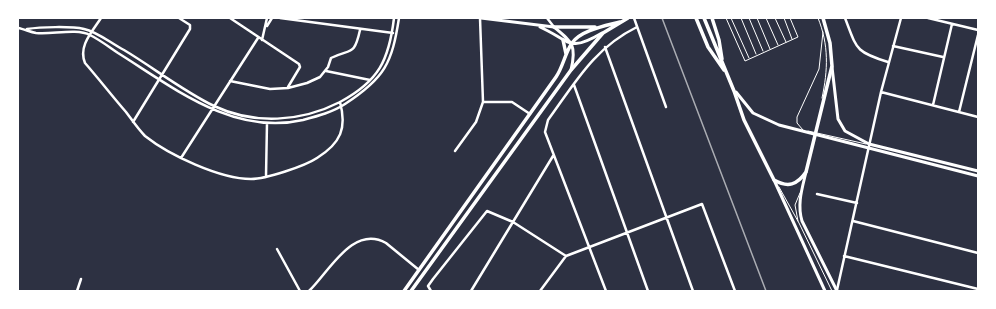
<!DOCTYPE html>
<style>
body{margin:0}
#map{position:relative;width:996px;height:309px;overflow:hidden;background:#2d3142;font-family:"PT Sans",sans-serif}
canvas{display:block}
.frame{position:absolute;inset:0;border:19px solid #fff;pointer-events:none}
</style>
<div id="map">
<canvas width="996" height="309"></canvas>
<div class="frame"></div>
</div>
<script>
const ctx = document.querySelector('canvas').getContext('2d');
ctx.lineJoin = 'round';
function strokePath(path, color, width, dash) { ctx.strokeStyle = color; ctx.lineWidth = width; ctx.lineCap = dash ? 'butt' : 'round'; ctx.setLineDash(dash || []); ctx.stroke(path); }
strokePath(new Path2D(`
 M726 18 745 61 798 37 790 18
 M731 18 749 58
 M741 18 756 54
 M749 18 763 51
 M757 18 770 49
 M766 18 778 45
 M775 18 786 42
 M784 18 792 39
 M818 18C829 45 828 70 822 98
 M803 130 797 123V117L819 69 823 32
 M808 131 866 144
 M779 187 799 223 832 291
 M798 221 795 205 800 193`), '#fff', 1);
strokePath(new Path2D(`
 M101 18C92 32 78 46 85 63 99 79 112 96 126 112 132 120 138 129 145 136 169 155 220 179 251 179 266 179 305 166 317 158 341 143 347 128 340 102
 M230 18 299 64 300 67 288 87
 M280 18 393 33
 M547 18 554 27
 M634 18 666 107
 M845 18C857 49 855 52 888 62
 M928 18 978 30
 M267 26 272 18
 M18 28C24 29 30 32 36 33 51 35 76 28 90 35 100 40 109 47 118 53 174 88 233 136 303 120 318 116 333 112 345 104 385 78 392 63 399 18
 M27 29C40 27 71 26 84 29 98 32 112 44 124 50 154 68 183 91 214 106 254 125 301 122 340 102 379 81 389 60 394 18
 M262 40 267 18
 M893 46 943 57
 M605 47 693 291
 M326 71 370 80
 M230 81 270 89 288 88 307 83 320 77 328 67 331 58C351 48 354 57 360 30
 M574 85 648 291
 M881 92 978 117
 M483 102H512L530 114
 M933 105 952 24
 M959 112 978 35
 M133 122 190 29V25L179 18
 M455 151 476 122 483 102 480 18
 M181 158 258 38
 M266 176 267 123
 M817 194 857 203
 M853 221 978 253
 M277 249 300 291
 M844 256 978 289
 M837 290 881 92 901 18
 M77 291 81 279
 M309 291C329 272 353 224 386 243L419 270
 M431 291 428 286 433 279 487 211 513 222 566 256
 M471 291 553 156
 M540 291 566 256 702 204 735 291
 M606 291 545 132 548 120C575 83 594 48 637 27`), '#fff', 2.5);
strokePath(new Path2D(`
 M481 18 554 27C572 42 577 45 571 70
 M540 27C571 41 568 53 602 33
 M832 67 838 119 845 131 869 144 978 171
 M736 92 753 113 779 125 978 176
 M806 172C802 189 797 204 802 221L837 291
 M774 180 825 291`), '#fff', 3);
strokePath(new Path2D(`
 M696 18 708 47 724 70
 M704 18 734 91 744 120 774 180C788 188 797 185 806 172L832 66 830 43 823 18
 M712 18 719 40 722 59
 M554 27H595
 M563 40 566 54
 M404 291 556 77C563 67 565 53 572 43 581 30 605 26 620 22
 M411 291 571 70 603 33 628 18`), '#fff', 3.5);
strokePath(new Path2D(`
 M662 18 766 291`), '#abadb3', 1.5);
</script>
